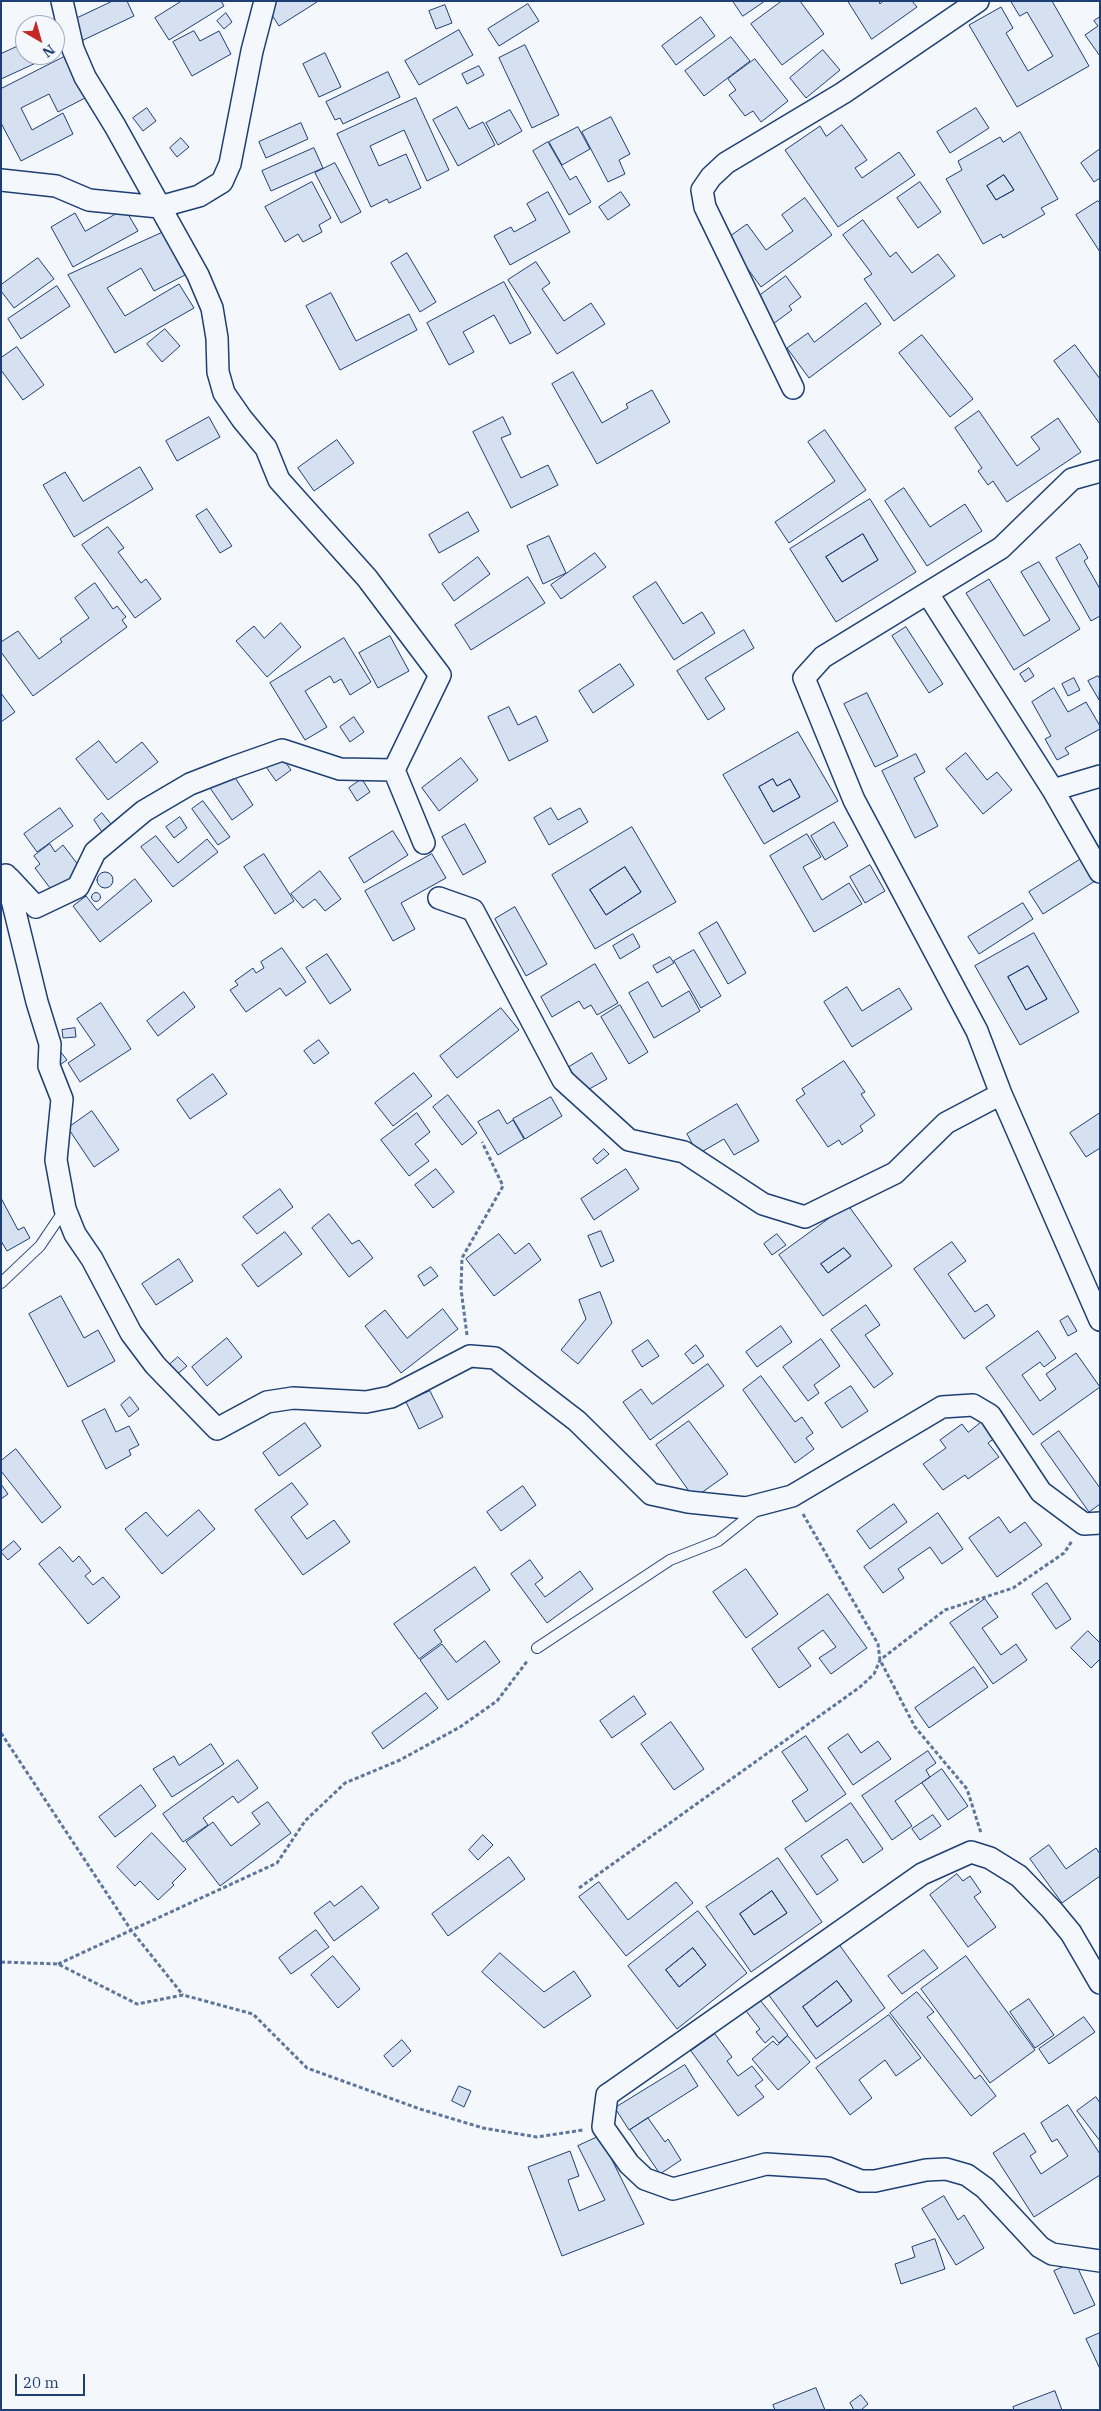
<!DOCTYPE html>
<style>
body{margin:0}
#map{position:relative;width:1101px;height:2411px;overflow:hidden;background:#f4f7fb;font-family:"IBM Plex Serif",serif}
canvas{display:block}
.frame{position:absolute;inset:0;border:2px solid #1d3f73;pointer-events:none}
.north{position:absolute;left:15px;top:15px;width:50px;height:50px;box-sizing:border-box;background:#f4f7fb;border:1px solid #9eadc5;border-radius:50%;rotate:142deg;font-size:14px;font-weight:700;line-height:20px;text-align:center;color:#1d3f73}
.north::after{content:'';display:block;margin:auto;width:18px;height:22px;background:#c62828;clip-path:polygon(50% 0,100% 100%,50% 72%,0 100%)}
.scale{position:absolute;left:15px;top:2374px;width:70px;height:22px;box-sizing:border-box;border:2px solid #1d3f73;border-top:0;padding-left:6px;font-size:15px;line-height:18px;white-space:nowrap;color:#1d3f73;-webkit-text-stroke:4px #f4f7fb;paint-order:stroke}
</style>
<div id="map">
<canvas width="1101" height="2411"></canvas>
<div class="frame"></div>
<div class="north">N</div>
<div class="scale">20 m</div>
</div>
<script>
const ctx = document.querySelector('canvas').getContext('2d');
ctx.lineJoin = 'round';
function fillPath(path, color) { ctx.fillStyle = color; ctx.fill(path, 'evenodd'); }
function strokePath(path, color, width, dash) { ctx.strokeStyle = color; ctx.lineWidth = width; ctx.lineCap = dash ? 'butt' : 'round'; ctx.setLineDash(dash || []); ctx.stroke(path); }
const building = new Path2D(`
 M113 1H127L134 16 77 43 67 23Z
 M182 1H221L224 6 169 40 155 18Z
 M275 1H316L317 2 279 26 266 6Z
 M733 1H765L743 16Z
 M782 1H800L824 34 782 65 751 24Z
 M848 1H879L880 4 883 1H912L917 7 872 39Z
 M1011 1H1052L1089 66 1017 107 969 25 1001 7 1013 28 1006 33 1028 71 1053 56 1027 12 1020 16Z
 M528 4 539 21 499 46 488 29Z
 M445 5 452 23 436 29 429 11Z
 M226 13 232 22 224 29 217 21Z
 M701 17 715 36 676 65 662 46Z
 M1100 17V56L1085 35 1098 26 1094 21Z
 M459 30 473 55 419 85 405 61Z
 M194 31 200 41 219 31 231 54 192 76 173 42Z
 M731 37 750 61 704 96 685 71Z
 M25 43V55H35L38 62 1 79V54Z
 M525 45 559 115 532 128 499 58Z
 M823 50 840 70 806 98 790 78Z
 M325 53 341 87 319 97 303 64Z
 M64 57 85 98 58 112 49 94 21 108 32 130 63 113 73 134 21 161 1 123V89Z
 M755 59 788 101 761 122 753 111 745 116 729 95 736 90 728 79Z
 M479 66 484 75 467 84 462 74Z
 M388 72 400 97 343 124 340 118 335 120 326 102Z
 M416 98 449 170 427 181 404 130 370 146 379 166 406 154 421 188 389 203 387 199 371 207 337 134Z
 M457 107 469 129 483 122 495 145 458 166 433 120Z
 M147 108 156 121 143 131 133 118Z
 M976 108 989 128 950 153 937 132Z
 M510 110 522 131 498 145 486 123Z
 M611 117 630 154 619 160 625 174 608 182 582 132Z
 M301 123 308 139 266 158 259 142Z
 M842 125 867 160 855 168 862 178 899 152 915 175 838 227 785 150 820 126 826 136Z
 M578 127 590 149 562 165 549 142Z
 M1020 132 1058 199 1041 208 1045 214 1003 238 1001 234 983 244 946 179 962 170 958 161 1000 137 1003 142ZM1004 175 1014 190 996 200 987 186Z
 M181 138 189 147 177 157 170 148Z
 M548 142 570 180 576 176 591 202 569 215 533 151Z
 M314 148 323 168 271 191 262 171Z
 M1100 149V178L1094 182 1081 163Z
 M335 163 361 212 341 223 315 173Z
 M1004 175 1014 190 996 200 987 186Z
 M312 182 331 218 319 225 322 232 303 242 298 234 285 242 265 207Z
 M920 182 941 212 918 228 897 198Z
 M548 192 570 232 510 265 494 236 511 227 514 232 536 220 527 204Z
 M621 192 630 205 608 220 599 207Z
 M805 198 832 235 761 287 726 239 747 224 766 250 793 231 782 215Z
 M1098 201 1100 203V252L1076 215Z
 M125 209 138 231 73 267 51 227 75 213 85 231Z
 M863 220 890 257 896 252 912 273 938 254 955 276 894 321 864 279 872 274 843 235Z
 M166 231 185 275 154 291 141 268 107 288 125 316 179 284 194 308 115 353 68 275Z
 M407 253 436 302 420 312 391 263Z
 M38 258 54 279 14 308 1 291V285Z
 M536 262 550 283 542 289 564 321 591 303 605 324 557 354 508 280Z
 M786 276 801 297 789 306 792 310 773 324 755 299Z
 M504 282 531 333 510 344 494 315 463 332 474 352 449 365 427 323Z
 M57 286 70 306 21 339 8 319Z
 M331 293 356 341 409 314 417 330 340 370 306 306Z
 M866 303 881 324 809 378 787 348 808 333 814 342Z
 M165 329 180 346 162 362 147 344Z
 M922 335 973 399 950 417 899 353Z
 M1075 345 1100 379V424L1054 361Z
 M17 347 44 385 23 400 1 370V358Z
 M573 372 602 423 628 408 626 404 652 390 670 422 597 464 552 384Z
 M979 411 1017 466 1040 449 1031 437 1058 418 1081 452 1007 502 993 481 988 485 978 471 982 468 955 428Z
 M209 417 220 437 177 461 166 441Z
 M503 417 511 434 501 438 521 478 548 465 558 485 511 508 473 432Z
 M825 430 866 490 789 543 775 522 835 481 808 442Z
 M337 440 354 463 314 491 298 468Z
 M140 467 153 489 74 537 43 485 65 472 83 501Z
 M904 488 930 527 965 504 982 531 927 566 885 501Z
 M870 499 916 572 836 622 790 549ZM863 534 878 560 842 582 826 557Z
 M207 509 232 546 220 553 196 516Z
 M468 512 479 531 439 553 429 535Z
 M108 527 124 548 118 552 141 583 146 579 161 599 135 618 82 545Z
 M863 534 878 560 842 582 826 557Z
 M549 536 566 573 543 584 527 546Z
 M1080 544 1088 558 1084 561 1100 589V616L1091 621 1056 558Z
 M595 553 606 567 561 599 551 585Z
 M478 557 490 574 454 601 442 584Z
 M1039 562 1080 629 1014 670 966 593 989 579 1024 636 1050 620 1021 572Z
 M528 577 545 603 471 650 455 625Z
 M656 582 683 624 702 612 715 633 674 660 633 597Z
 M95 583 113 609 117 606 126 617 122 620 127 627 33 696 1 652V642L18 631 39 659 62 642 60 639 89 618 75 598Z
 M281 623 301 647 267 677 236 641 254 626 264 638Z
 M906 627 943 684 929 693 892 636Z
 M744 630 754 648 705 678 725 709 708 720 677 671Z
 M390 636 409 671 378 688 359 653Z
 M344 638 371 682 350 695 341 679 334 683 330 676 305 691 327 727 305 740 270 683Z
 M620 664 634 685 593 713 579 691Z
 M1029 668 1034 676 1025 682 1020 674Z
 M1098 676 1100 679 1099 700 1088 681Z
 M1074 678 1080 690 1068 696 1062 684Z
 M1054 688 1068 712 1086 702 1100 726V729L1065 748 1069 754 1057 760 1045 739 1051 736 1032 702Z
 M1 693 15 712 1 722Z
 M867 693 898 756 875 767 844 704Z
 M509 707 518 725 536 716 548 741 509 761 488 717Z
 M354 717 364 732 350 742 340 727Z
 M798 732 838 801 764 844 723 775ZM773 779 777 786 790 779 800 797 773 812 759 787Z
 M99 741 116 763 142 742 158 762 108 800 76 759Z
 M966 753 987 780 997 772 1012 790 983 814 946 769Z
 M916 754 925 772 914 778 938 826 915 838 882 771Z
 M281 756 291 770 276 781 266 767Z
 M461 758 478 780 439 811 422 788Z
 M230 770 253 805 232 820 208 785Z
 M362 779 370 792 357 801 349 788Z
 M773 779 777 786 790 779 800 797 773 812 759 787Z
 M203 801 230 837 218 845 192 809Z
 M60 808 73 826 37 852 24 834Z
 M551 808 558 820 580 808 588 822 549 845 534 818Z
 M102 813 111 824 102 832 94 820Z
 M180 817 187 828 174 838 166 827Z
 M834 822 848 846 825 860 811 836Z
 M465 824 486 862 463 875 442 837Z
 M632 827 676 902 595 949 552 875ZM625 867 641 892 606 915 590 890Z
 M393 831 408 855 364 883 349 858Z
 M807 834 821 857 803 867 822 900 849 883 862 904 814 932 770 856Z
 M156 836 178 863 207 839 218 852 173 887 141 847Z
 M50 844 55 852 63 845 82 870 53 892 35 868 40 864 34 856Z
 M264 854 294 901 275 914 244 867Z
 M432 854 446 878 401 903 415 929 393 941 365 891Z
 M1081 859 1095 881 1043 914 1029 892Z
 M870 865 885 891 865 903 850 877Z
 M625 867 641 892 606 915 590 890Z
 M320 871 341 899 325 911 315 899 303 908 291 894Z
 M97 880a8 8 0 1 1 16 0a8 8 0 1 1-16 0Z
 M135 879 152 901 100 942 73 906 86 896 97 910Z
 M91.5 897a4.5 4.5 0 1 1 9 0a4.5 4.5 0 1 1-9 0Z
 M1023 903 1033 919 979 954 968 937Z
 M515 907 547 964 526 976 495 919Z
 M717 922 746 973 728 984 699 933Z
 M1034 933 1079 1012 1020 1045 975 966ZM1028 966 1047 999 1026 1010 1008 977Z
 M633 934 640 947 620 959 613 946Z
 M282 948 306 982 286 996 280 988 246 1012 230 990 238 985 235 981 253 968 256 973 264 968 261 962Z
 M694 950 721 996 701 1008 674 961Z
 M327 954 351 990 330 1004 306 968Z
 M670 957 674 963 657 973 653 966Z
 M595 964 618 1003 597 1015 591 1005 584 1009 579 1001 552 1017 541 997Z
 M1028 966 1047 999 1026 1010 1008 977Z
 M648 982 662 1007 689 991 700 1011 654 1038 629 993Z
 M847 987 862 1011 899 988 912 1009 852 1047 824 1002Z
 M184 992 195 1007 158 1036 147 1021Z
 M101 1003 131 1049 80 1082 68 1063 95 1045 77 1019Z
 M620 1005 648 1052 629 1064 601 1017Z
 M501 1008 519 1030 457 1078 440 1056Z
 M75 1028 76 1037 63 1038 62 1030Z
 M319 1040 329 1053 314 1064 304 1051Z
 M60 1051 67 1060 57 1067 51 1058Z
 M592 1053 607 1079 584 1092 569 1067Z
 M844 1061 865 1092 861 1094 875 1115 860 1126 863 1131 842 1145 839 1140 828 1147 796 1100 805 1094 802 1089Z
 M414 1073 432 1096 393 1126 375 1103Z
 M213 1074 227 1094 190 1119 177 1100Z
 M448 1095 477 1133 462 1145 433 1107Z
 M551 1097 562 1116 525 1139 513 1119Z
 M737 1104 759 1141 734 1155 724 1139 698 1154 687 1134Z
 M499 1110 507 1124 513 1120 524 1139 498 1155 478 1122Z
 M92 1111 119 1150 94 1167 68 1128Z
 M417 1113 430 1132 415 1144 429 1161 409 1176 381 1140Z
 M1100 1113V1148L1086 1157 1070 1133Z
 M604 1149 609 1154 597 1164 593 1159Z
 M436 1169 454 1192 433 1208 415 1185Z
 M626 1169 639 1189 594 1220 581 1199Z
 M280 1189 293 1207 257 1234 243 1217Z
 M1 1198 18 1230 24 1227 30 1238 7 1251 1 1241Z
 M848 1205 892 1266 823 1316 779 1255ZM844 1248 851 1256 828 1273 821 1264Z
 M329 1214 352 1244 359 1240 373 1258 349 1277 312 1228Z
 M601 1231 614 1261 601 1267 588 1236Z
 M285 1232 302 1254 258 1287 242 1265Z
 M499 1234 515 1254 529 1243 541 1260 494 1296 466 1259Z
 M777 1234 786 1245 772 1255 764 1244Z
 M952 1242 966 1261 948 1274 975 1312 987 1304 995 1316 964 1339 914 1269Z
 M844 1248 851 1256 828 1273 821 1264Z
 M179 1259 193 1281 156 1305 142 1284Z
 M431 1267 438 1276 424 1286 418 1276Z
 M600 1292 612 1323 578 1364 561 1350 586 1319 579 1300Z
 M61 1296 84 1338 98 1330 115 1361 68 1387 29 1314Z
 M866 1305 880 1325 865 1335 893 1374 874 1388 831 1330Z
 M443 1309 458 1329 401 1373 365 1326 385 1310 407 1338Z
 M1068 1316 1077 1331 1068 1336 1060 1321Z
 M781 1326 792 1342 757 1367 746 1352Z
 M1038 1331 1056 1358 1044 1367 1040 1362 1022 1375 1040 1401 1056 1389 1046 1374 1076 1353 1100 1387 1033 1435 986 1368Z
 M227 1338 242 1357 207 1386 192 1367Z
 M821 1339 840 1366 814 1385 819 1393 808 1401 783 1367Z
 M648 1340 659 1356 642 1367 632 1351Z
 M696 1345 704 1356 693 1364 685 1354Z
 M178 1357 187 1366 175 1376 167 1367Z
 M708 1364 724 1386 650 1440 623 1402 641 1389 652 1404Z
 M761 1376 795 1422 802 1417 813 1433 806 1438 814 1449 795 1463 743 1390Z
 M851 1386 868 1411 842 1428 825 1403Z
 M430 1391 443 1417 419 1429 406 1402Z
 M130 1397 139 1409 129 1417 121 1405Z
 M105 1409 116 1432 129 1426 139 1445 129 1450 131 1455 106 1469 82 1421Z
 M689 1421 728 1474 694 1498 656 1445Z
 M983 1421 995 1438 988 1443 999 1457 968 1479 965 1475 943 1490 923 1464 946 1448 940 1440 962 1424 968 1432Z
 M305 1423 321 1446 279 1476 263 1453Z
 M1059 1431 1100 1488V1504L1089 1512 1041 1444Z
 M16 1449 61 1507 42 1523 1 1471V1461Z
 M292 1483 308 1504 291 1517 307 1539 334 1520 350 1542 303 1575 255 1510Z
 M1 1484 8 1494 1 1499Z
 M523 1486 536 1505 501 1531 487 1512Z
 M894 1504 907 1522 870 1549 857 1531Z
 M199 1510 215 1529 162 1574 125 1529 146 1512 167 1536Z
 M938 1513 963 1549 942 1564 930 1547 898 1569 904 1578 883 1593 864 1567Z
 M999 1517 1010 1533 1025 1522 1042 1545 997 1577 969 1538Z
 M14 1541 21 1549 8 1560 1 1552Z
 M60 1547 73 1562 79 1556 91 1571 85 1576 93 1585 103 1577 120 1597 88 1624 39 1564Z
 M530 1560 543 1578 535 1584 545 1597 580 1571 593 1589 547 1623 511 1574Z
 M475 1567 490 1590 434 1630 442 1642 419 1659 394 1624Z
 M746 1569 778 1614 746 1638 713 1592Z
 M1047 1583 1071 1619 1056 1629 1032 1594Z
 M828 1594 867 1648 831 1674 819 1658 836 1647 823 1630 798 1648 811 1666 779 1688 752 1649Z
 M985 1599 998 1617 982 1628 1001 1655 1016 1644 1027 1660 993 1684 950 1623Z
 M1088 1631 1100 1643V1659L1091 1668 1071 1648Z
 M485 1641 500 1662 448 1700 420 1660 442 1644 456 1662Z
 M974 1667 988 1687 929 1728 915 1708Z
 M426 1693 438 1708 383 1749 372 1733Z
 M634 1696 646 1714 612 1738 600 1721Z
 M671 1722 704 1769 674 1790 641 1744Z
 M848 1734 861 1753 878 1741 891 1759 853 1785 828 1748Z
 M806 1736 846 1794 806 1822 792 1801 808 1790 782 1752Z
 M211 1744 224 1764 172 1797 153 1769 174 1756 179 1765Z
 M928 1751 936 1763 926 1770 930 1777 895 1801 912 1826 892 1840 862 1796Z
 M238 1760 258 1788 238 1803 233 1796 203 1818 208 1825 183 1842 163 1814Z
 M942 1769 968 1806 948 1820 922 1783Z
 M141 1785 156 1806 115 1837 99 1817Z
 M268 1802 291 1833 220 1886 186 1842 213 1822 231 1846 260 1824 252 1813Z
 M851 1803 883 1849 863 1863 847 1839 821 1856 838 1880 817 1895 785 1849Z
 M933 1815 941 1826 920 1840 912 1829Z
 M152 1833 186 1869 172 1883 174 1885 158 1900 140 1881 135 1886 117 1867Z
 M483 1835 493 1845 478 1860 469 1850Z
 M1049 1845 1066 1869 1096 1848 1100 1854V1876L1062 1903 1030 1859Z
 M509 1857 525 1879 448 1936 432 1914Z
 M778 1858 822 1922 751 1972 706 1907ZM772 1891 787 1913 754 1935 740 1914Z
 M957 1874 963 1881 970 1876 981 1892 974 1897 996 1927 968 1947 930 1895Z
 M599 1882 628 1920 676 1882 693 1903 626 1956 579 1897Z
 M362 1886 379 1908 334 1941 314 1913 330 1901 334 1906Z
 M772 1891 787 1913 754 1935 740 1914Z
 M698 1911 747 1973 677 2029 628 1966ZM693 1948 706 1965 679 1987 666 1970Z
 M316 1930 329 1947 291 1974 279 1958Z
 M838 1943 885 2008 816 2059 768 1994ZM837 1981 852 2001 817 2027 803 2007Z
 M693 1948 706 1965 679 1987 666 1970Z
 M924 1950 938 1968 902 1994 888 1976Z
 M500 1953 544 1992 574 1971 591 1996 544 2028 482 1972Z
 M333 1956 360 1989 338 2008 311 1975Z
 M966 1956 1035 2050 990 2083 921 1989Z
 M837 1981 852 2001 817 2027 803 2007Z
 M917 1992 934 2012 927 2017 975 2079 980 2075 996 2096 971 2116 890 2013Z
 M1029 1999 1054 2035 1035 2048 1010 2012Z
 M760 2000 788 2035 779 2043 773 2036 765 2043 756 2032 760 2029 746 2011Z
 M889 2015 921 2058 896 2076 885 2060 859 2080 872 2098 850 2115 816 2068Z
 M1084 2017 1095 2032 1049 2064 1039 2049Z
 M715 2034 732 2057 727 2061 738 2076 752 2066 763 2080 755 2086 764 2097 738 2116 691 2051Z
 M788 2036 810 2062 778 2090 752 2059 773 2041 777 2045Z
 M402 2040 411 2051 393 2067 384 2056Z
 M685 2065 698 2086 629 2130 615 2108Z
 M459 2086 471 2091 464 2107 452 2101Z
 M1096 2097 1100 2103V2141L1077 2111Z
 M1068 2105 1100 2154V2175L1034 2217 993 2153 1024 2133 1036 2152 1030 2156 1041 2174 1068 2156 1057 2139 1052 2142 1041 2123Z
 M648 2118 665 2142 668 2139 681 2160 660 2174 630 2130Z
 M600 2136 644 2224 562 2256 528 2167 570 2151 579 2176 568 2180 579 2211 605 2200 578 2146Z
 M944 2196 958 2220 964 2215 984 2248 956 2265 922 2209Z
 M935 2239 945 2269 901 2284 895 2264 915 2257 912 2247Z
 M1075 2262 1095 2305 1074 2314 1054 2271Z
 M1100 2333V2369L1086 2339Z
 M816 2388 825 2410H775L773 2405Z
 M1055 2391 1062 2410H1014L1013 2407Z
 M861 2395 868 2404 861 2410H854L850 2403Z`);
fillPath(building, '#d5e0f0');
strokePath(building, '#1d3f73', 1);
const lane = new Path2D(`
 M1 1283 40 1246 65 1209
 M537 1648 670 1560 718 1541 757 1510`);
const street = new Path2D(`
 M62 1 73 49 85 77 115 126 198 275 212 308 217 338 218 372 224 393 242 419 266 448 279 480 367 578 440 675 394 770 424 843
 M1 180 56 186 89 200 159 207 199 196 222 182 230 164 252 51 265 1
 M793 388 705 207 702 190 711 177 726 163 843 93 978 1
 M1100 471 1072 479 1001 548 823 657 804 678 854 800 977 1031 1001 1094 1100 1320
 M928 594 1053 790 1100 872
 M1053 790 1100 776
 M6 875 37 1002 50 1044 49 1066 62 1099 56 1160 65 1209 75 1234 92 1259 131 1333 155 1365 217 1429 267 1402 293 1398 366 1402 391 1397 470 1356 495 1358 577 1421 651 1494 688 1502 746 1508 792 1496 942 1407 973 1405 990 1415 1041 1492 1084 1524 1100 1523
 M9 878 36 907 78 887 95 852 144 811 190 784 231 768 282 750 340 769 394 770
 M439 898 473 910 563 1080 629 1140 684 1152 763 1204 805 1217 895 1173 946 1123 1001 1094
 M1100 1983 1071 1933 1052 1910 1019 1876 990 1858 971 1852 922 1874 610 2093 607 2095 603 2127 629 2164 645 2179 673 2189 766 2164 828 2168 861 2181H875L926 2170 946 2169 967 2175 985 2188 1040 2247 1052 2254 1100 2261`);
strokePath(lane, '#1d3f73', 12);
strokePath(street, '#1d3f73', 24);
strokePath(new Path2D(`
 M467 1335 461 1289 462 1258 503 1186 482 1142
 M803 1514 878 1644 880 1660 915 1727 967 1789 981 1833
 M1 1733 131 1930 183 1995
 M579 1888 860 1687 874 1674 880 1660 945 1610 1013 1588 1064 1553 1072 1541
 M1 1962 58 1964 137 2004 183 1995 253 2014 307 2068 420 2109 483 2128 537 2137 583 2130
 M58 1964 277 1863 305 1821 345 1783 400 1760 460 1727 497 1701 528 1660`), '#5e769c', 3, [4, 2.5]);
strokePath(lane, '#f4f7fb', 10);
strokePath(street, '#f4f7fb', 21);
</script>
